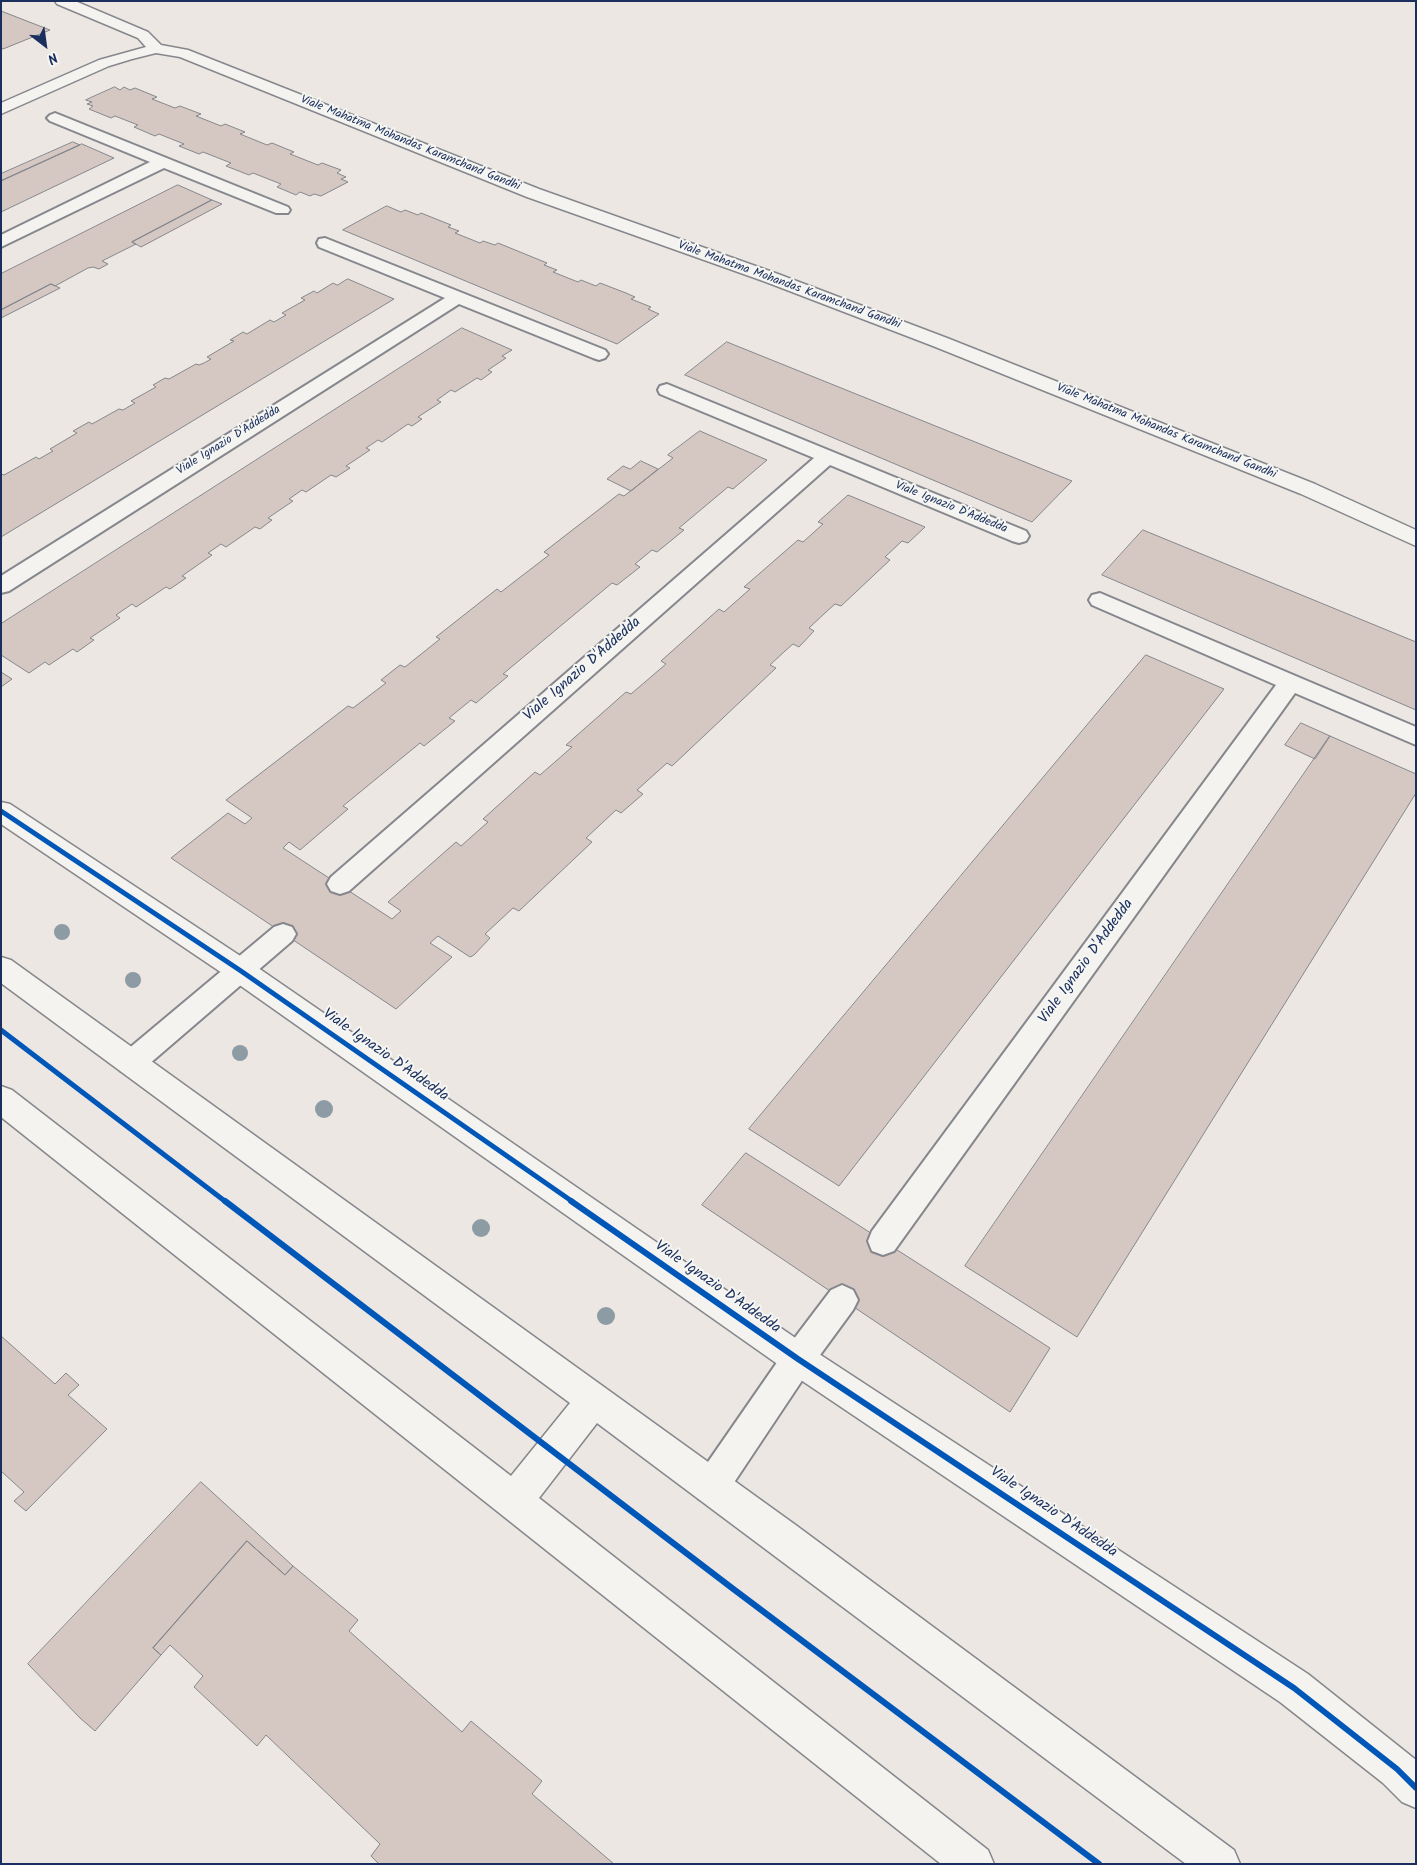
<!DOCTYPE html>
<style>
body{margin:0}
#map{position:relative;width:1417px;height:1865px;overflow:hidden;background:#ece7e2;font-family:Kalam,sans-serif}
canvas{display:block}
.frame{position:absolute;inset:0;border:2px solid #1b2f5e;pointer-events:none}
.north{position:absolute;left:20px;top:20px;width:50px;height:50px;-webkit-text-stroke:4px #f6f6f2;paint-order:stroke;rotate:150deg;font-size:14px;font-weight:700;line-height:20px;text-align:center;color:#1b2f5e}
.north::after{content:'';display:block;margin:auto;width:18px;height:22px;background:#1b2f5e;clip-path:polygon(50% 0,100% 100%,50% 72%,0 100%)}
</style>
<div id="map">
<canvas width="1417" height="1865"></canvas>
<div class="frame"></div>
<div class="north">N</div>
</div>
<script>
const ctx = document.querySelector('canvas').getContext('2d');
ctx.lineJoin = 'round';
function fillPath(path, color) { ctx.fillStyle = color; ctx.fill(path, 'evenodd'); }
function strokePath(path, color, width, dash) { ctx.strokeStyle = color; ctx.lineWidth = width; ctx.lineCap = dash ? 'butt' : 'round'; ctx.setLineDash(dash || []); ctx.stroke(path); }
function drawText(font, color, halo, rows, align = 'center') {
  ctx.font = font + ' Kalam,sans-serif'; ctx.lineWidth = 4; ctx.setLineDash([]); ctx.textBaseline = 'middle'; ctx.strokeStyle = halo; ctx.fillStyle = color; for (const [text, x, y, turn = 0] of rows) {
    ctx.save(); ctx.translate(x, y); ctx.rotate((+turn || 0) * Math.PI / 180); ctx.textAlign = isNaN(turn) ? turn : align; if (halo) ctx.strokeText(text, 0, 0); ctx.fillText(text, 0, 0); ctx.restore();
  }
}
const building = new Path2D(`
 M1 11 50 30 3 49 1 48Z
 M115 87 120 90 124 87 130 90 135 88 157 97 152 99 175 108 180 106 201 114 196 116 221 126 225 124 245 132 240 134 267 145 272 143 294 152 290 154 318 165 322 163 341 170 337 173 346 177 341 179 348 182 321 196 314 194 310 196 300 192 296 195 277 187 281 184 253 173 249 175 226 166 231 163 203 152 199 154 179 146 184 144 159 134 155 136 134 127 138 125 115 116 111 118 89 109 93 106 87 104 92 102 86 100Z
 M73 142 80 145 1 181V174Z
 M82 144 114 158 1 212V181Z
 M178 185 212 200 132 242 136 244 102 261 108 264 99 269 93 267 88 268 55 286 51 284 1 310V274Z
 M212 200 222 204 141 247 132 242Z
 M387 206 401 212 405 210 418 215 421 213 451 225 448 227 459 231 455 233 480 243 483 241 495 245 498 243 547 263 544 265 557 270 553 272 578 282 581 280 596 286 600 283 626 293 635 297 631 299 651 307 648 309 659 314 617 344 343 230Z
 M348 279 394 299 1 537V474L4 475 36 457 39 459 53 451 50 449 77 433 73 431 89 422 92 424 119 409 123 410 135 403 131 401 156 387 153 385 165 378 169 379 196 364 199 365 204 363 211 359 207 357 234 341 230 340 243 332 247 334 270 320 274 322 286 315 282 313 305 300 301 298 314 291 317 293 333 283 337 285Z
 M51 284 60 288 1 318V310Z
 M462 328 512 350 502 356 506 358 488 370 492 372 481 380 477 378 455 392 451 390 437 400 441 402 418 417 422 419 412 426 408 424 382 442 378 440 366 448 370 450 346 466 350 468 336 477 331 475 306 492 302 490 289 499 293 501 268 518 272 520 260 529 255 527 226 547 221 544 208 553 212 555 182 576 186 578 170 589 166 587 136 607 132 604 116 615 120 618 90 638 94 640 77 652 73 649 49 665 45 662 29 673 1 655V624Z
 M727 342 1072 481 1032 522 685 375Z
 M700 431 767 460 733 489 728 487 679 528 684 530 657 552 652 550 635 564 640 567 617 585 612 583 503 674 508 676 476 703 471 700 449 718 455 721 424 746 420 743 343 806 348 809 300 850 289 842 283 848 392 919 401 911 388 902 456 842 461 846 488 822 483 819 535 772 540 775 572 747 566 745 626 692 631 694 666 664 661 661 719 609 724 612 750 589 744 587 798 540 803 542 823 524 818 522 848 495 925 527 908 543 902 541 885 557 890 560 841 606 835 604 825 613 809 628 814 631 799 647 793 644 785 651 770 665 776 668 672 766 667 763 637 790 643 794 621 813 616 810 586 838 592 842 519 911 513 908 485 934 490 938 474 955 470 957 438 936 430 943 452 957 396 1009 171 858 228 813 245 824 252 818 226 800 348 706 353 708 386 683 381 680 400 665 405 667 440 639 436 637 497 589 501 592 549 555 544 552 619 494 624 496 673 458 668 455Z
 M641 461 658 469 631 491 607 479 623 466 630 469Z
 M1143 530 1416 642V710L1102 575Z
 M1146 655 1224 689 839 1186 749 1129Z
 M1 672 12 679 1 687Z
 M1301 723 1330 736 1315 759 1285 745Z
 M1330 736 1416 774V793L1077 1337 965 1266Z
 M746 1153 1050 1348 1010 1412 702 1205Z
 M1 1336 55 1384 66 1373 79 1385 68 1395 107 1429 26 1511 14 1501 24 1492 1 1471Z
 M201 1482 293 1566 285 1575 247 1541 153 1648 161 1655 95 1731 80 1718 28 1664Z
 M247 1541 285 1575 293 1566 358 1620 349 1631 462 1732 471 1721 542 1781 532 1794 614 1864H379L371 1856 380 1844 266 1735 257 1746 194 1687 203 1676 170 1645 161 1655 153 1648Z`);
fillPath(building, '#d5c8c2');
strokePath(building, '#85878d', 1);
const service = new Path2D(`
 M55 113 288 207 290 210 288 213H276L164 168 1 247V235L150 162 50 121 47 118 50 115Z
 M325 238 605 350 608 354 605 358 599 360 593 358 459 304 9 591 1 593V576L445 298 319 247 317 243 319 239Z
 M667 384 1026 531 1029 536 1026 541 1019 543 1012 541 830 465 349 891 340 894 331 891 327 884 331 877 814 458 660 394 658 390 660 386Z
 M1100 593 1416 727V745L1295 693 894 1251 883 1255 872 1251 868 1241 872 1231 1276 685 1092 605 1089 600 1092 595Z
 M283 924 292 927 296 934 292 941 141 1071 131 1075 121 1071 117 1063 121 1055 274 927Z
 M842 1285 853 1290 858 1300 853 1310 809 1370 723 1499 711 1504 699 1499 694 1487 699 1475 787 1348 831 1290Z`);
const minor = new Path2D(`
 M55 1H75L148 32 161 45 188 50 539 189 778 274 947 338 1315 484 1416 530V546L1301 494 933 346 766 282 527 197 180 57 156 53 132 59 109 66 1 114V103L99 60 146 47 138 38 57 4Z
 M1 802 10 804 251 963 810 1348 1308 1674 1416 1760V1808L1402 1802 1383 1783 1280 1702 786 1370 231 979 1 824Z
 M1 957 11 960 797 1526 1234 1850 1240 1864H1186L597 1423 539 1498 988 1850 994 1864H941L1 1117V1086L12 1090 511 1476 570 1403 1 983Z`);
strokePath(service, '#85878d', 4);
strokePath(minor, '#85878d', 3);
fillPath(service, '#f4f3f0');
fillPath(minor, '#f4f3f0');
strokePath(new Path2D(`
 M1 811 241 971 573 1202
 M1 1030 226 1202`), '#0057b8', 5);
strokePath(new Path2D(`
 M225 1201 732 1588 1099 1864
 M571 1201 798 1359 1294 1688 1397 1769 1416 1788`), '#0057b8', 6);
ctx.fillStyle = '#8c9ba4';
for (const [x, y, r] of [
 [62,932,8],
 [133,980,8],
 [240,1053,8],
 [324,1109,9],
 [481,1228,9],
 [606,1316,9]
]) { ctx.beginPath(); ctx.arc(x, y, r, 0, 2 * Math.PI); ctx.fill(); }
drawText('12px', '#1b2f5e', '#f6f6f2', [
 ["Viale Mahatma Mohandas Karamchand Gandhi",410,144,22],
 ["Viale Mahatma Mohandas Karamchand Gandhi",789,286,20],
 ["Viale Mahatma Mohandas Karamchand Gandhi",1166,432,22],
 ["Viale Ignazio D'Addedda",229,441,-32],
 ["Viale Ignazio D'Addedda",951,508,22]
]);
drawText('15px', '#1b2f5e', '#f6f6f2', [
 ["Viale Ignazio D'Addedda",583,670,-41],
 ["Viale Ignazio D'Addedda",1087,962,-54],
 ["Viale Ignazio D'Addedda",385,1056,35],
 ["Viale Ignazio D'Addedda",717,1288,35],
 ["Viale Ignazio D'Addedda",1053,1513,34]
]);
</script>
